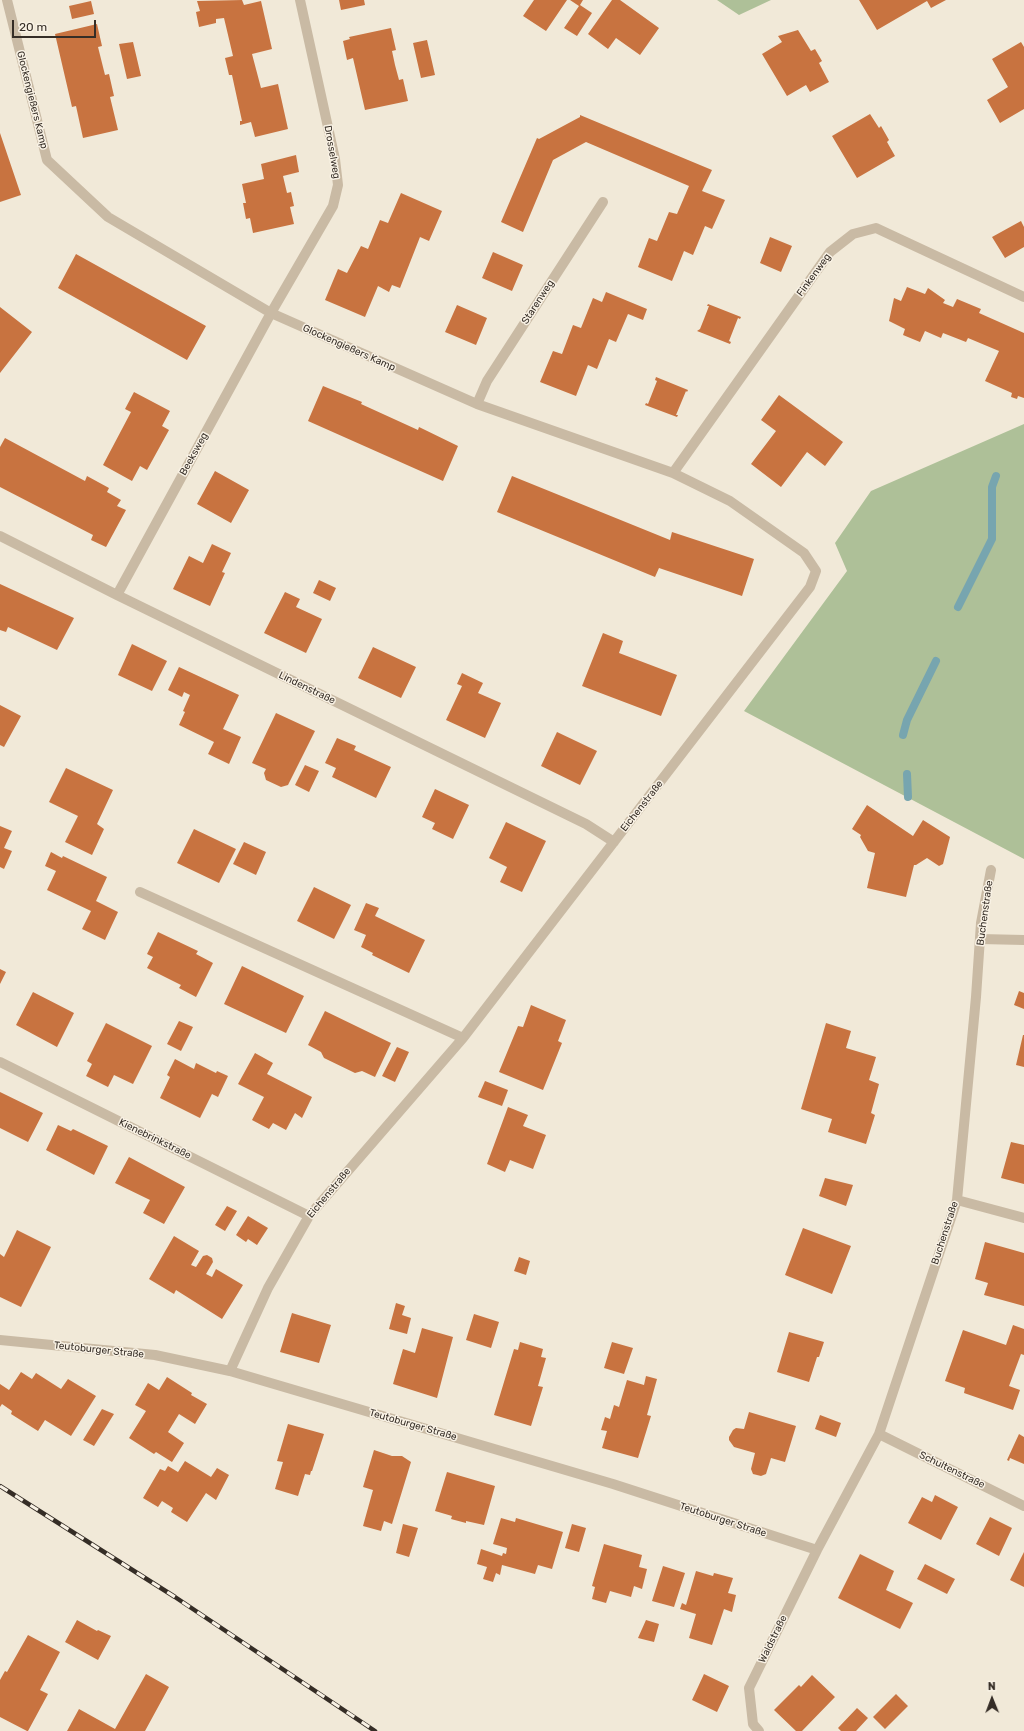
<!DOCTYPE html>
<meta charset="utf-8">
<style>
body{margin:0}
#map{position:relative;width:1024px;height:1731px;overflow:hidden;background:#f1e9d8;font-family:Rubik,sans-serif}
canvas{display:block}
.north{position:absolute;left:972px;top:1679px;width:40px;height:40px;-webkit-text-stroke:3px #f9f2e5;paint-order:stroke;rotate:359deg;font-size:11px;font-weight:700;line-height:16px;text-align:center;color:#352d26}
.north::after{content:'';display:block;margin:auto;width:14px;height:18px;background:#352d26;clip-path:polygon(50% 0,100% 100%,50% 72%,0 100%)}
.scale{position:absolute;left:12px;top:20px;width:84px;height:18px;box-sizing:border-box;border:2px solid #352d26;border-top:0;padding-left:5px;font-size:12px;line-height:14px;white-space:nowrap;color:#352d26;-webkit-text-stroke:3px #f9f2e5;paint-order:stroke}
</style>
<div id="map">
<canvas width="1024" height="1731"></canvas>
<div class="north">N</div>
<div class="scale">20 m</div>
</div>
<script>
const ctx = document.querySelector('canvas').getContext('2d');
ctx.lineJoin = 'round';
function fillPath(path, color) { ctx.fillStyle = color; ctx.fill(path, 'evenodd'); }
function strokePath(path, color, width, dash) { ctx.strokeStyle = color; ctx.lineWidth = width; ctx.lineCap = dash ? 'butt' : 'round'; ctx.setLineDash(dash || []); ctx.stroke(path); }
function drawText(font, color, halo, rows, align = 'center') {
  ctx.font = font + ' Rubik,sans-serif'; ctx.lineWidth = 3; ctx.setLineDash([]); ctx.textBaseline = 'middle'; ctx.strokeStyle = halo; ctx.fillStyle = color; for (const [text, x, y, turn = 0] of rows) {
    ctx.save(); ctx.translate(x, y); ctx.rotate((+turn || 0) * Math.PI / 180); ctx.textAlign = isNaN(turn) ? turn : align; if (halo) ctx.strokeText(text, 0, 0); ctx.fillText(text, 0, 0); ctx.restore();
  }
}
fillPath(new Path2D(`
 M717 0H771L739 15Z
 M1024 424V859L744 711 847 571 835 543 871 491Z`), '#aec098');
strokePath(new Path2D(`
 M958 607 992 539V487L996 476
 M903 735 907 720 936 661
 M907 774 908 797`), '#77a5af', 8);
fillPath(new Path2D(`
 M242 0 244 5 261 1 272 49 252 54 261 88 278 84 288 129 255 137 251 122 240 125V121H242L232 75H229L225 58 233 56 224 18 216 19V23L199 27 196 12 200 11 197 1Z
 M339 0H364L365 5 341 10Z
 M534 0H567L546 31 523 16Z
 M570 0H583L580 5 592 13 577 36 564 28 579 6Z
 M612 0H620L659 28 640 55 616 38 608 49 588 34Z
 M859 0H946L931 8 927 1 877 30Z
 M91 1 94 14 72 19 69 6Z
 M97 24 102 46 98 47 105 75 109 74 114 96 110 97 118 130 83 138 76 106 72 107 55 34Z
 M391 28 396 50 392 51 395 65 399 80 403 79 408 101 365 110 353 58 347 60 343 41 350 39 349 37Z
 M798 30 811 51 815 49 822 61 819 63 829 82 810 92 806 85 787 96 762 54 782 42 778 36Z
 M427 40 435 75 421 78 413 43Z
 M133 42 141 76 127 79 119 44Z
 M1021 42 1024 47V109L1000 123 987 100 1008 87 992 59Z
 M870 114 879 128 881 126 889 140 887 142 895 156 857 178 832 136Z
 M580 115 712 170 702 191 725 200 712 229 705 226 693 255 684 251 672 281 638 267 649 238 657 241 669 212 677 214 689 186 586 142 553 160 523 232 501 222 537 138 539 139 580 117Z
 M0 133 21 195 0 202Z
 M296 155 299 172 283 176 287 193 291 192 294 206 290 207 294 224 253 233 250 218 246 219 243 203H246L242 184 264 179 261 164Z
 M401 193 442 211 429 241 420 237 400 288 392 285 389 292 378 286 365 317 325 300 338 269 347 273 361 246 368 249 380 220 388 223Z
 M1021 221 1024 227V247L1005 258 992 237Z
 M770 237 792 246 781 272 760 263Z
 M493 252 523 265 512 291 482 278Z
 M76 254 206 326 187 360 58 288Z
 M907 287 925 294 928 288 945 300 943 303 953 307 957 299 981 309 979 313 1024 333V398L1018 396 1017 399 1011 397 1012 393 985 381 999 351 968 338 966 342 943 333 941 338 925 331 920 342 903 335 905 329 889 321 894 298 901 301Z
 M606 292 647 309 643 320 628 314 616 342 609 339 597 369 588 365 576 396 540 382 553 351 562 354 573 325 581 328 593 298 602 302Z
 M708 304 741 317 740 319 738 318 729 341 731 342 730 344 697 331 700 329 704 319 709 306H707Z
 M457 305 487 318 476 345 445 332Z
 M0 307 32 332 0 373Z
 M656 377 688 390 687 392 686 391 676 415H678L677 417 645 405 646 403 648 404 657 381 655 380Z
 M323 386 362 402 361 404 418 430 419 427 458 446 443 481 308 421Z
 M134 392 170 411 162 426 169 430 147 470 140 466 132 481 103 465 131 412 125 409Z
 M779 395 843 442 825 466 807 452 781 487 751 464 776 431 761 420Z
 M5 438 85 481 87 476 109 488 107 492 121 500 117 506 126 510 106 547 91 540 93 535 0 487V447Z
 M215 471 249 490 231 523 197 504Z
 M512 476 670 540 672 532 754 559 742 596 659 568 655 577 497 512Z
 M212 544 231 553 222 572 225 573 210 606 173 589 189 556 203 563Z
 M319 580 336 588 330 601 313 593Z
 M0 584 74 618 57 650 8 627 6 632 0 630Z
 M285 592 300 599 296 607 322 619 306 653 264 633Z
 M603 633 623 641 619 653 677 675 661 716 582 686Z
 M132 644 167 661 152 691 118 675Z
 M373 647 416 667 401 698 358 678Z
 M179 667 239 695 223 729 241 737 229 764 208 754 214 742 179 725 185 712 183 711 190 695 184 692 182 697 168 690Z
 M462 673 483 683 478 693 501 703 485 738 446 720 462 686 457 684Z
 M0 705 21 716 4 747 0 745Z
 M276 713 315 731 288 785 281 787 266 780 264 773 266 769 252 763Z
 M557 732 597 751 580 785 541 766Z
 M337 738 356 746 354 750 391 767 376 798 332 777 336 768 325 763Z
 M305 765 319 771 309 792 295 785Z
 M66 768 113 790 97 824 104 829 92 855 65 842 78 816 49 802Z
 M435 789 469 805 453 839 432 829 435 823 422 817Z
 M867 805 913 836 923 820 950 837 943 864 939 866 927 858 916 865H914L906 897 867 888 875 853 868 851 860 837 861 835 852 829Z
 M506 822 546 841 522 892 500 882 507 867 489 858Z
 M0 826 12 831 4 848 12 851 4 869 0 867Z
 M194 829 236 849 219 883 177 863Z
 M244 842 266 852 256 875 233 864Z
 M51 852 62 858 63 856 107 877 96 901 118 912 105 940 82 929 91 911 47 890 56 871 45 866Z
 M314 887 351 905 334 939 297 921Z
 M366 903 379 908 375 916 425 940 409 973 372 955 373 953 361 947 366 935 354 930Z
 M158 932 198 951 196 954 213 963 196 997 179 988 181 985 147 968 153 957 147 954Z
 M242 966 304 996 286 1033 224 1004Z
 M0 969 6 972 0 984Z
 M1019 991 1024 993V1009L1014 1005Z
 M33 992 74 1013 57 1047 16 1025Z
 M531 1005 566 1020 558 1041 562 1043 543 1090 499 1072 518 1026 523 1027Z
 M325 1011 391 1043 375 1077 362 1071 355 1073 324 1058 321 1052 308 1045Z
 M179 1021 193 1027 181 1051 167 1044Z
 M106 1023 152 1046 133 1084 114 1075 108 1087 86 1076 92 1064 87 1061Z
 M826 1023 851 1031 846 1048 876 1057 869 1080 879 1084 871 1113 875 1115 866 1144 828 1132 832 1119 801 1109Z
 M1023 1035H1024V1067L1016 1065Z
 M397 1047 409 1052 395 1082 382 1076Z
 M255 1053 273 1063 267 1074 312 1097 302 1118 295 1113 286 1130 273 1123 269 1129 252 1120 264 1097 238 1084Z
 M175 1059 194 1069 196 1063 216 1073 217 1071 228 1076 218 1097 212 1094 200 1118 160 1098 170 1077 167 1075Z
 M485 1081 508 1090 502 1106 478 1097Z
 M0 1092 43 1113 28 1142 0 1128Z
 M508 1107 528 1115 523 1126 546 1135 533 1169 510 1160 505 1172 487 1164Z
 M58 1125 71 1131 73 1129 108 1146 94 1175 46 1150Z
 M1011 1142 1024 1145V1184L1001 1178Z
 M129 1157 185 1187 164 1224 143 1213 150 1200 115 1183Z
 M825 1178 853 1185 846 1206 819 1196Z
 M227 1206 237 1211 225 1231 215 1225Z
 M248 1216 268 1228 257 1245 248 1239 246 1242 236 1235Z
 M803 1228 851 1246 832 1294 785 1275Z
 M17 1230 51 1247 21 1307 0 1297V1254L4 1257Z
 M174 1236 199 1251 191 1265 196 1267 203 1256 207 1255 212 1258 213 1262 206 1274 212 1277 216 1269 243 1285 222 1319 176 1290 174 1294 149 1279Z
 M985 1242 1024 1253V1306L984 1295 988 1283 975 1279Z
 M519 1257 530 1261 526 1275 514 1271Z
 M396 1303 405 1306 402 1315 411 1318 407 1334 389 1329Z
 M292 1313 331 1325 319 1363 280 1352Z
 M474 1314 499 1322 491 1348 466 1340Z
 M1013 1325 1024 1329V1355L1021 1354 1009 1386 1020 1390 1013 1410 964 1393 965 1388 945 1381 963 1330 1006 1345Z
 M422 1328 453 1337 437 1398 393 1384 403 1349 415 1353Z
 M789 1332 824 1342 819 1357H817L809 1382 777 1372Z
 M520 1342 543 1349 541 1357 546 1358 538 1386 543 1387 531 1426 494 1415 514 1349 518 1350Z
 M612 1342 633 1348 624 1374 604 1368Z
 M21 1372 32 1379 36 1373 61 1389 68 1379 96 1396 71 1436 45 1420 38 1431 11 1414 12 1411 2 1404 0 1407V1384L9 1390Z
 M646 1376 657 1379 647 1415 651 1416 638 1458 602 1448 607 1431 601 1430 605 1417 610 1419 614 1405 619 1407 627 1380 644 1385Z
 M167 1377 192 1393 191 1395 207 1404 195 1424 179 1414 168 1432 184 1443 172 1462 156 1452 154 1454 129 1438 146 1411 135 1405 148 1383 159 1390Z
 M102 1409 114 1414 94 1446 83 1440Z
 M749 1412 796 1426 785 1462 771 1458 766 1474 761 1476 753 1474 751 1469 755 1453 734 1447 729 1440V1437L733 1430 736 1428 744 1429Z
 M820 1415 841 1423 836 1437 815 1429Z
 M288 1424 324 1434 312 1471H311L310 1475 305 1474 298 1496 275 1489 283 1462 277 1461Z
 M1019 1434 1024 1437V1464L1010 1458 1009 1461 1007 1460Z
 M374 1450 392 1456H402L411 1462 392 1524 384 1521 381 1531 363 1526 373 1490 363 1487Z
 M185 1461 211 1477 217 1468 229 1475 216 1500 206 1493 187 1522 171 1512 173 1508 162 1501 158 1507 143 1498 160 1469 165 1471 168 1466 178 1472Z
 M447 1472 495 1486 484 1525 466 1521V1523L451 1519 452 1516 435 1511Z
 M935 1495 958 1507 941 1540 908 1523 922 1497 932 1502Z
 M990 1517 1012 1528 999 1556 976 1544Z
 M501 1518 515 1522 516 1518 563 1532 552 1569 538 1565 535 1574 502 1565 500 1575 496 1573 493 1582 483 1579 487 1567 477 1564 481 1549 502 1556 503 1553 506 1554 507 1548 493 1544Z
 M403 1524 418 1528 409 1557 396 1553Z
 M572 1524 586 1528 579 1552 565 1548Z
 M604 1544 642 1555 639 1567 647 1569 642 1589 634 1586 631 1597 610 1591 606 1603 592 1599 595 1587 592 1586Z
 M1024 1552V1587L1010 1580Z
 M860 1554 894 1571 886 1590 913 1603 900 1629 838 1598Z
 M925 1564 955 1579 947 1594 917 1579Z
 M663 1566 685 1573 674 1607 652 1601Z
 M696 1571 713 1576 714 1573 733 1578 728 1593 736 1595 732 1612 724 1609 712 1645 689 1638 696 1614 680 1609 682 1603 686 1605Z
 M77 1620 97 1631 98 1630 111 1636 98 1660 65 1642Z
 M646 1620 659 1624 654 1642 638 1638Z
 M28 1635 60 1652 40 1690 48 1694 28 1731H27L0 1717V1680L5 1671 7 1672Z
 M146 1674 169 1687 145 1731H67L79 1709 115 1729Z
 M704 1674 729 1686 717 1712 692 1700Z
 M812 1675 835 1697 802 1731H796L774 1710 799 1685 801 1687Z
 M896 1694 908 1706 885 1729 873 1717Z
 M857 1708 868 1718 856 1731H841L838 1728Z`), '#c87340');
strokePath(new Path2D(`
 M980 939 1024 940`), '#c9baa4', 10);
strokePath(new Path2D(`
 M7 0 47 160 108 217 271 313 477 404 673 473 730 501 804 553 816 571 810 587 463 1038 309 1216 268 1288 230 1371
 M477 404 487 381 603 202
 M673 473 830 252 853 234 876 228 1024 297
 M0 536 117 595 586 824 614 842
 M117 595 271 313 333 206 338 185 335 159 300 0
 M140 892 463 1038
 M0 1062 309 1216
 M957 1200 1024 1218
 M0 1340 155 1355 230 1371 613 1484 817 1550
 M879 1434 1024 1506
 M759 1731 753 1724 749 1688 817 1550 879 1434 957 1200 976 997 981 923 991 870`), '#c9baa4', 10);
const rail = new Path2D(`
 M0 1486 175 1597 375 1731`);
strokePath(rail, '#352d26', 4.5);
strokePath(rail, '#f9f2e5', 3, [9]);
drawText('10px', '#352d26', '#f9f2e5', [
 ["Glockengießers Kamp",32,100,76],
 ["Drosselweg",332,152,80],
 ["Finkenweg",814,275,-54],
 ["Starenweg",538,302,-57],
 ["Glockengießers Kamp",349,348,24],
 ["Beeksweg",194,454,-61],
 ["Lindenstraße",307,688,26],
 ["Eichenstraße",642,806,-52],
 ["Buchenstraße",985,913,-82],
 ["Kienebrinkstraße",155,1139,26],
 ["Eichenstraße",329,1193,-50],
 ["Buchenstraße",945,1233,-72],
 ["Teutoburger Straße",99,1350,6],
 ["Teutoburger Straße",413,1425,16],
 ["Schultenstraße",952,1470,26],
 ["Teutoburger Straße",723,1520,18],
 ["Waldstraße",773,1639,-64]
]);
</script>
